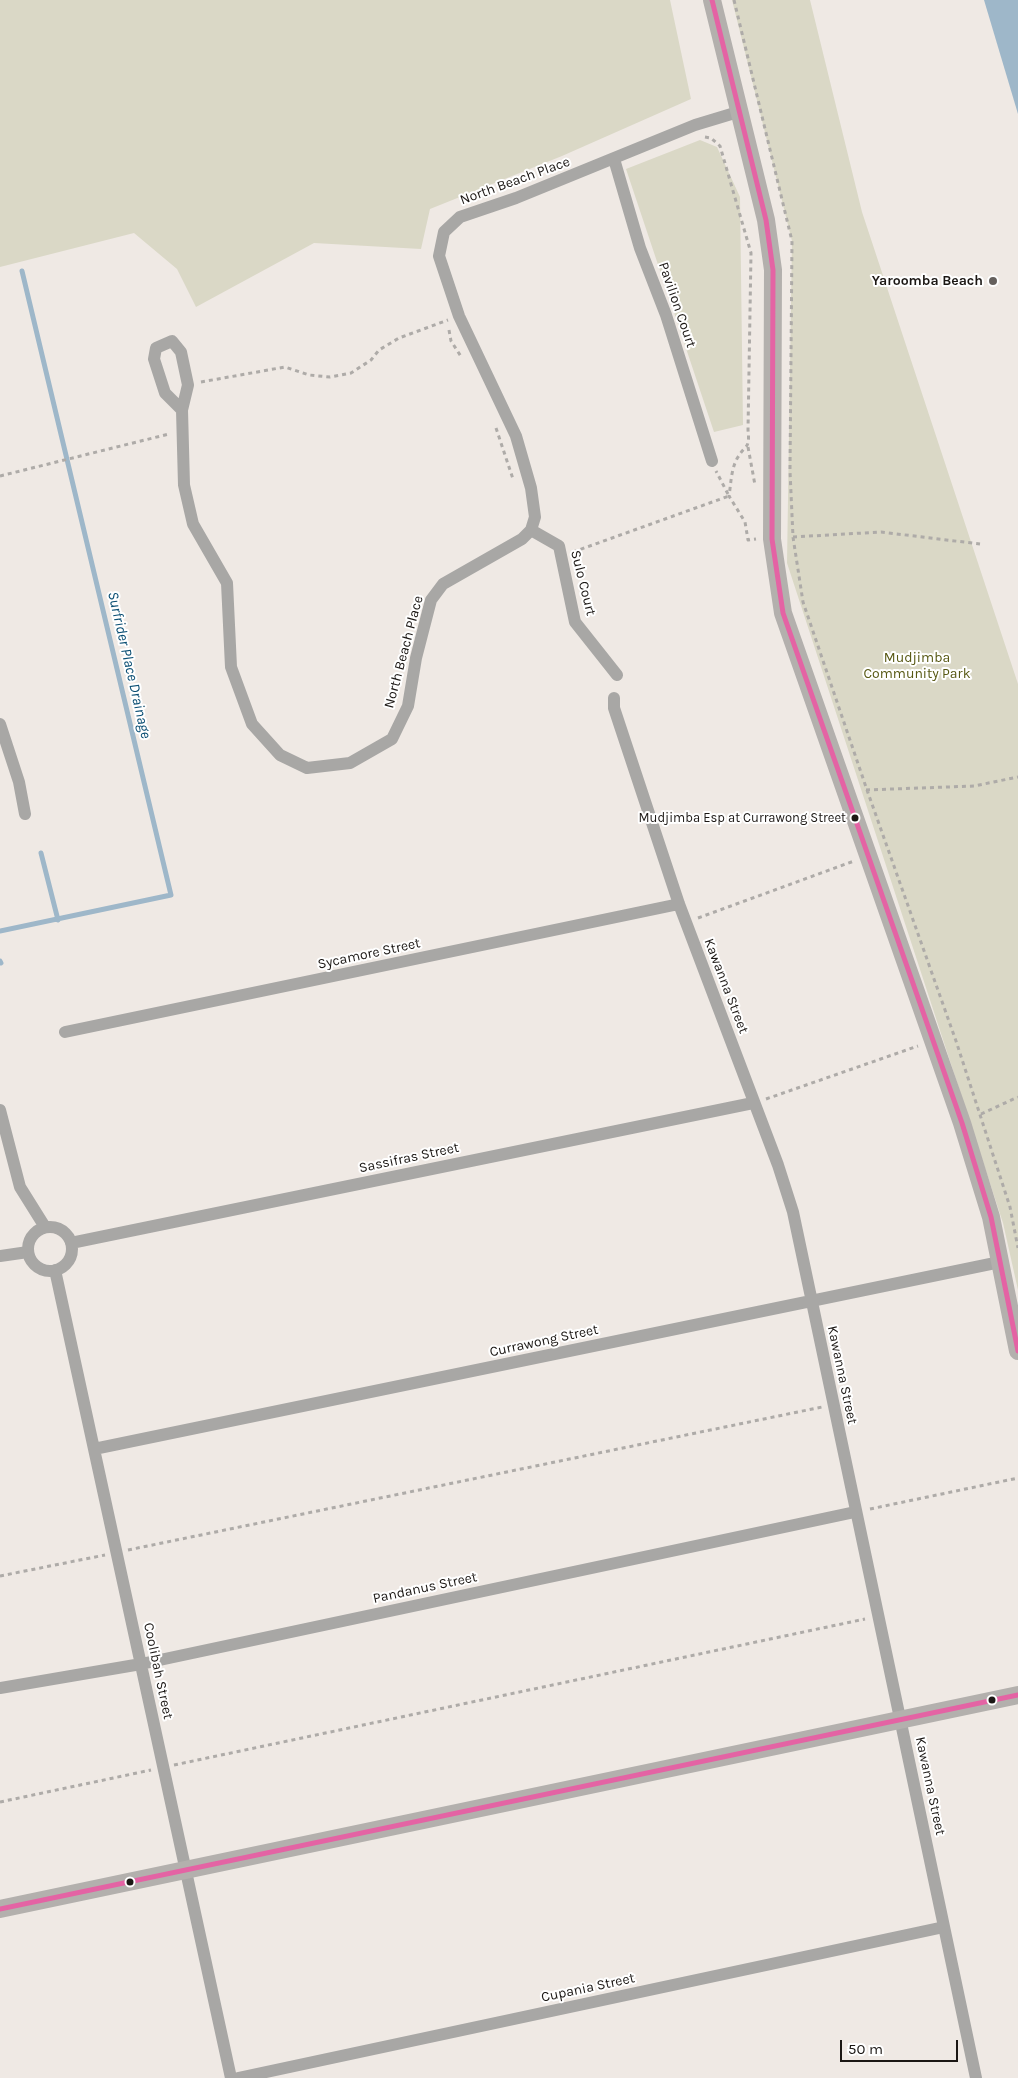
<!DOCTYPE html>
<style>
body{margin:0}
#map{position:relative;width:1018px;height:2078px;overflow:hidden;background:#efe9e4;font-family:Karla,sans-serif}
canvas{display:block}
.scale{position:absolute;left:840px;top:2040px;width:118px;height:22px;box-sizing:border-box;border:2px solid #1b1714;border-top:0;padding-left:6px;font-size:15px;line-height:18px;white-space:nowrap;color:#1b1714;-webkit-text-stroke:4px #fff;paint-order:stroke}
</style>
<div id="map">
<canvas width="1018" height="2078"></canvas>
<div class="scale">50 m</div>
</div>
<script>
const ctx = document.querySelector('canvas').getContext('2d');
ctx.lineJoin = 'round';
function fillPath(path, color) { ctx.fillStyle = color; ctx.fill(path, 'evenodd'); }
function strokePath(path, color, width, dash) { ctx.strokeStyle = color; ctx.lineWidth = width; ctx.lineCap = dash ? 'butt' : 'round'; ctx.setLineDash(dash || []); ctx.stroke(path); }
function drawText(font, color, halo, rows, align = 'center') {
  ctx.font = font + ' Karla,sans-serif'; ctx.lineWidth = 4; ctx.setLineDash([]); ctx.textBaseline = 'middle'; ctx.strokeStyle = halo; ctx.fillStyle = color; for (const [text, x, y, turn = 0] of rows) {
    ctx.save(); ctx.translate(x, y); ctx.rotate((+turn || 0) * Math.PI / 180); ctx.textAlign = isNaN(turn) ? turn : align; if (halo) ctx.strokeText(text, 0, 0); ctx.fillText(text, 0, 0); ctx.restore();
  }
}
fillPath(new Path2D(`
 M0 0H670L691 99 562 156 430 209 421 249 314 243 196 307 177 269 134 233 0 267Z
 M732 0H810L862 212 1018 684V1290L1003 1223 787 563 792 241Z
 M700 140 717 147 740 197 743 425 714 432 626 169Z`), '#dad8c6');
fillPath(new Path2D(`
 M984 0H1018V114Z`), '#9eb7c9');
strokePath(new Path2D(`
 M41 853 58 920
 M0 931 171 895 22 271
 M0 961 1 963`), '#9eb7c9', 5);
strokePath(new Path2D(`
 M734 0 792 241 790 471 793 537 803 602 867 790 956 1041 1010 1207 1018 1248
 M705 137 711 138 720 146 751 253 748 430C750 449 746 444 738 457 731 468 731 484 729 496L745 522 748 540 756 539
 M449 330 451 341 462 358
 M201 382 285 367 309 375 330 377 351 373 371 360 379 350 399 338 448 320
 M496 428 513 479
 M748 447 755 485
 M0 476 169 434
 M793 537 881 532 980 544
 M573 552 729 496 716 471
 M866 790 974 786 1018 777
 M698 918 854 861
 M766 1099 918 1046
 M981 1114 1018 1097
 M870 1509 1018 1478
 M128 1550 822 1407
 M0 1576 105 1555
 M174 1765 865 1619
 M0 1802 151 1770`), '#aeaba8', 3, [4, 4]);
strokePath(new Path2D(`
 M614 159 640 248 666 315 712 461
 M182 410 165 393 154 359 156 348 172 341 181 352 188 385 182 410 184 485 193 524 227 583 231 667 252 724 280 755 307 768 350 763 392 739 408 706 416 658 431 600 443 584 522 539 531 530 535 517 531 488 516 436 459 316 439 256 444 232 460 217 516 198 695 125 738 112
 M531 530 559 546 575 622 617 675
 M614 698V708L679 904 778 1165 793 1212 976 2078
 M0 724 19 782 25 814
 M65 1032 679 904
 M0 1110 20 1187 45 1227
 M28 1249a22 22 0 1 1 44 0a22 22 0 1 1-44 0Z
 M71 1243 753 1103
 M0 1256 28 1252
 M55 1270 231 2078
 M94 1449 1000 1262
 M0 1688 141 1664 855 1512
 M238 2078 944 1927`), '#a8a7a5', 12);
strokePath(new Path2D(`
 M712 0 766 220 773 270 772 539 783 613 962 1123 991 1217 1018 1351
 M0 1909 1018 1695`), '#b3b0ad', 18);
strokePath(new Path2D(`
 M712 0 766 220 773 270 772 539 783 613 962 1123 991 1217 1018 1351
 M0 1909 1018 1695`), '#e463a4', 5);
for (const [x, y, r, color] of [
 [993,281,5,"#65605d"],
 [855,818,4.5,"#1b1714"],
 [992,1700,4.5,"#1b1714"],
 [130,1882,4.5,"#1b1714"]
]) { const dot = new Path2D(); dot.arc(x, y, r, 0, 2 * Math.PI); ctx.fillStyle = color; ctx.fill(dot); strokePath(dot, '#fff', 2); }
drawText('13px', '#1b1714', '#fff', [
 ["Mudjimba Esp at Currawong Street",846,818]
], 'right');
drawText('14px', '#1b1714', '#fff', [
 ["North Beach Place",515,181,-20],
 ["Pavilion Court",677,305,71],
 ["Sulo Court",583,583,76],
 ["North Beach Place",404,652,-75],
 ["Sycamore Street",369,954,-12],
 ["Kawanna Street",726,986,69],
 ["Sassifras Street",409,1158,-12],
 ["Currawong Street",544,1341,-12],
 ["Kawanna Street",842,1375,78],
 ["Pandanus Street",425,1588,-12],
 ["Coolibah Street",158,1671,78],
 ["Kawanna Street",930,1786,78],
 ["Cupania Street",588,1988,-12]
]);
drawText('bold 14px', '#1b1714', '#fff', [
 ["Yaroomba Beach",983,281]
], 'right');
drawText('14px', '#575813', '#fff', [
 ["Mudjimba",917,658],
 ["Community Park",917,674]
]);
drawText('italic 15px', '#0a4e73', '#fff', [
 ["Surfrider Place Drainage",129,665,77]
]);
</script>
